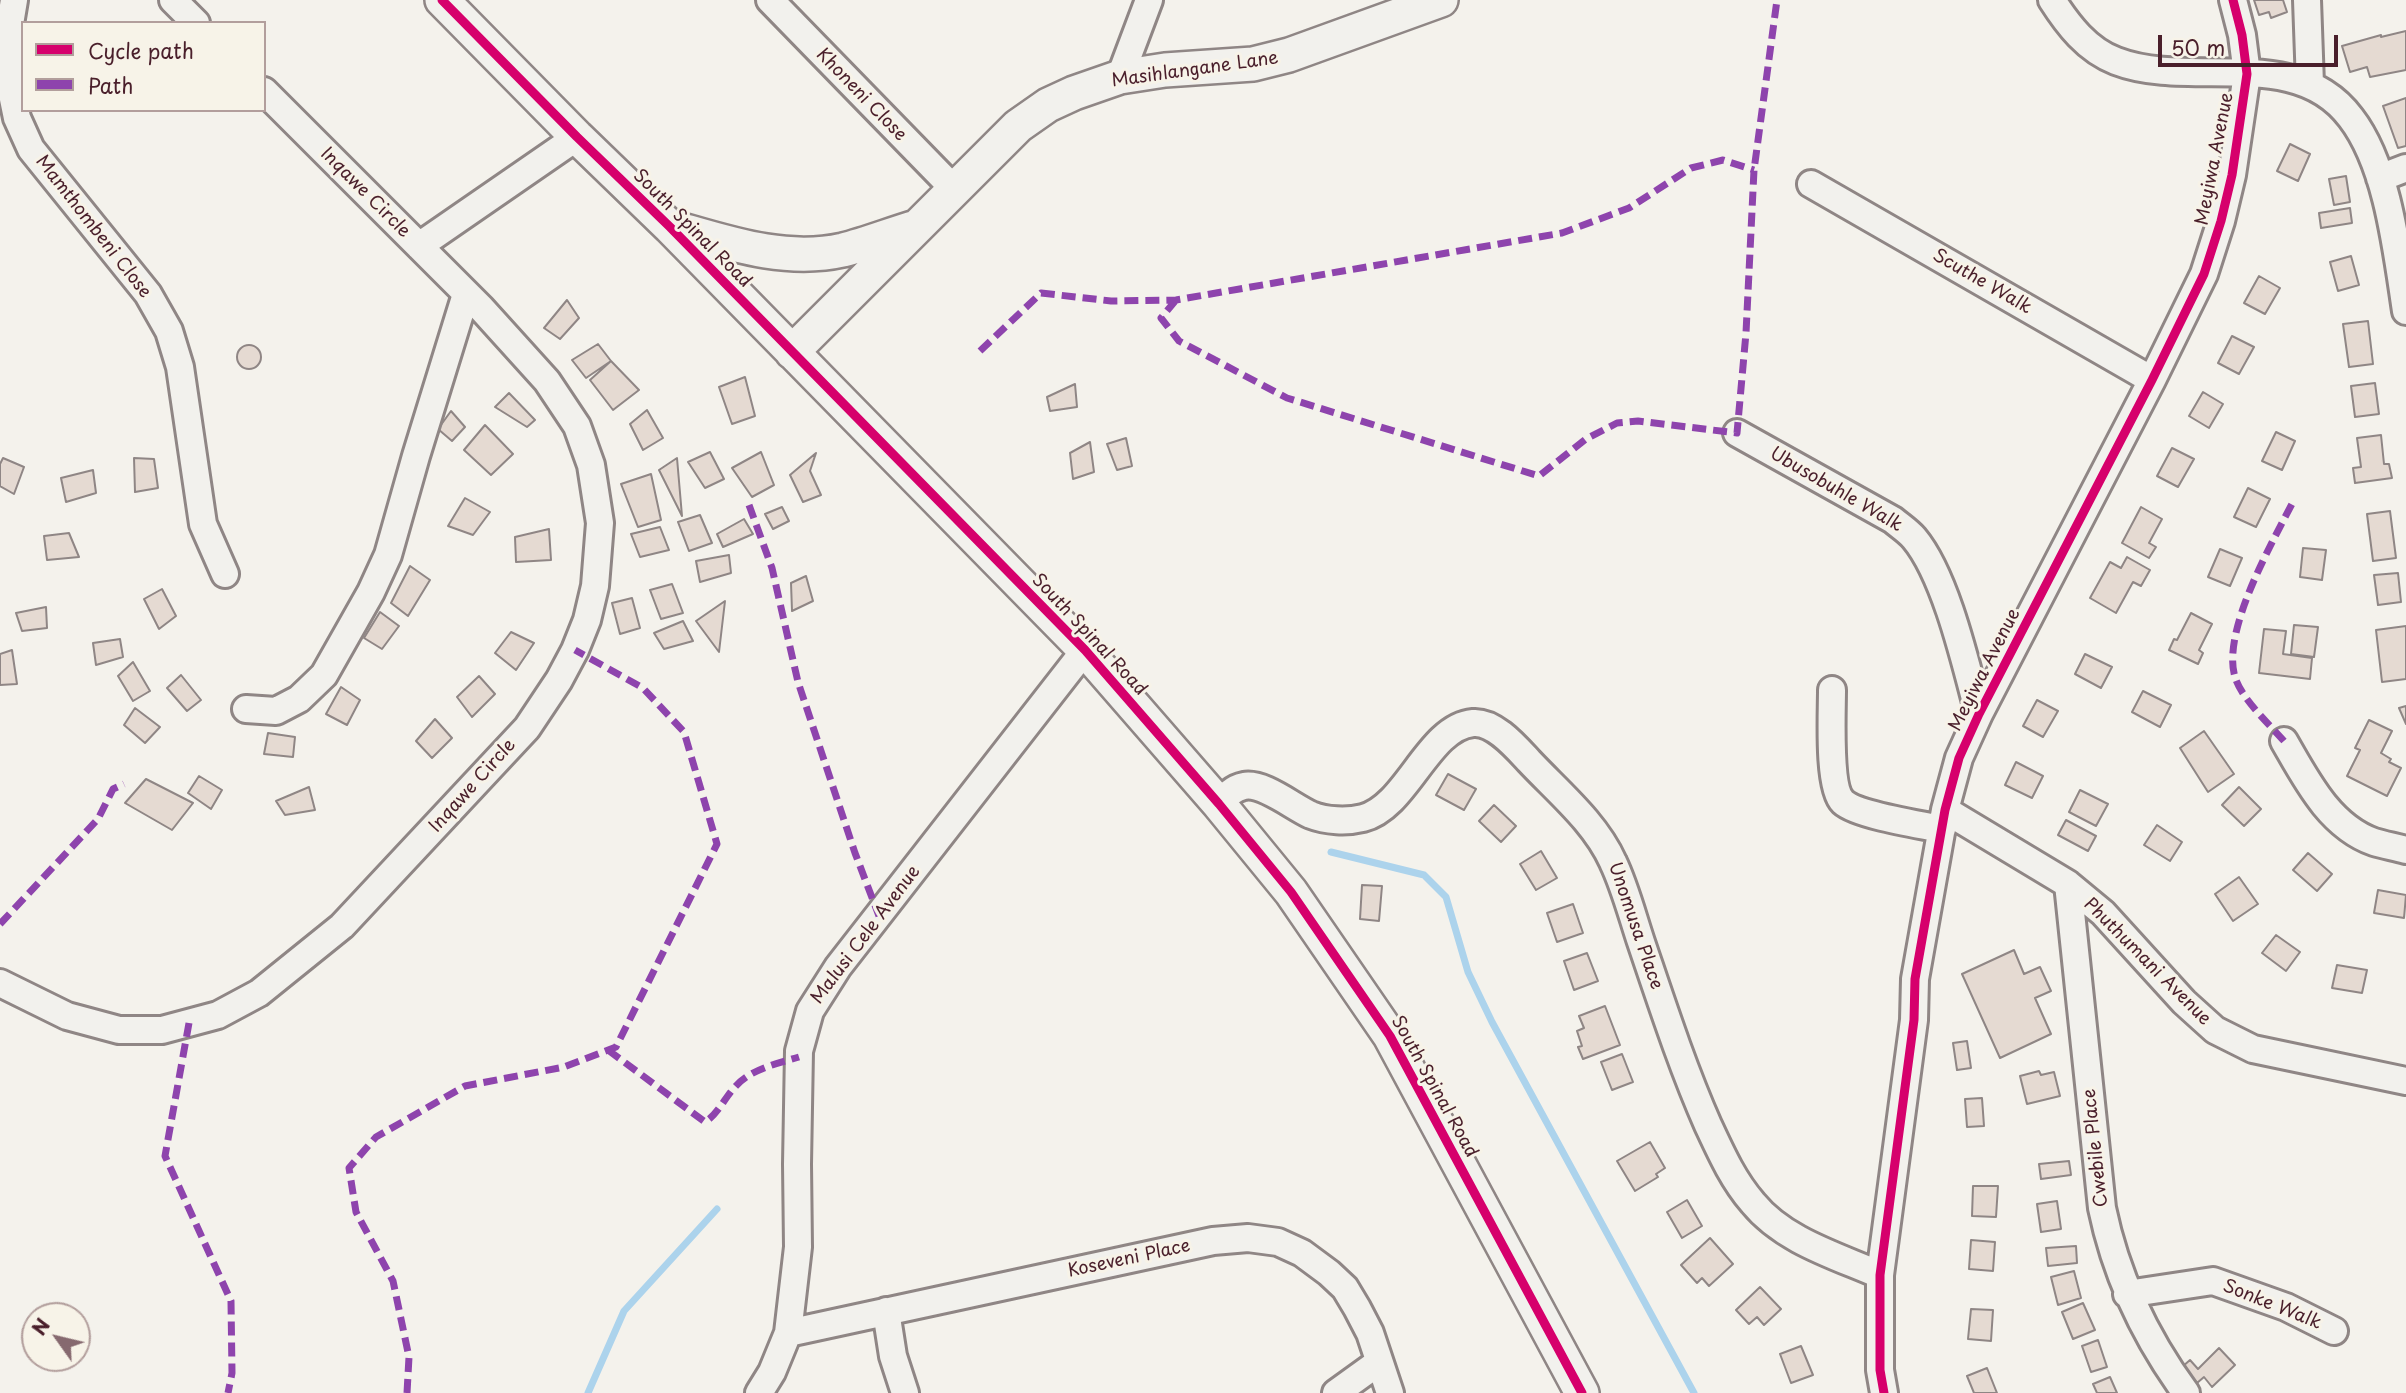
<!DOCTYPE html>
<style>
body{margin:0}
#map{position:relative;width:2406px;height:1393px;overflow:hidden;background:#f4f2ec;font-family:"Playpen Sans",sans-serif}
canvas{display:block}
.legend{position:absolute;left:21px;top:21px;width:245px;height:91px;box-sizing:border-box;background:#f7f3e8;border:2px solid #b29e9c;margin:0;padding:9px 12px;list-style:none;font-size:21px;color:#4a1f2b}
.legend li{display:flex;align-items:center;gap:14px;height:35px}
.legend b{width:35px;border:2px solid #b29e9c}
.north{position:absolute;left:21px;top:1302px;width:70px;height:70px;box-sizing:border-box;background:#f7f3e8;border:2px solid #b29e9c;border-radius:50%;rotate:304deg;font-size:19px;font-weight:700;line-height:28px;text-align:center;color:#4a1f2b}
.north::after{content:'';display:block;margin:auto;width:24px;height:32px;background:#86696f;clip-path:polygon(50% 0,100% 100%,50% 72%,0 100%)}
.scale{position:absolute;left:2158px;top:35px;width:180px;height:32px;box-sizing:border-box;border:4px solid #4a1f2b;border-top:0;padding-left:9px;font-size:21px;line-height:24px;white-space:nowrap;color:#4a1f2b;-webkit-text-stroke:5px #f7f3e8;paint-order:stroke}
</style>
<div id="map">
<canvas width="2406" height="1393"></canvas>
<ul class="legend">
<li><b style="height:9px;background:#d6006c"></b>Cycle path</li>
<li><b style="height:9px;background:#8e44ad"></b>Path</li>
</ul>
<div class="north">N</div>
<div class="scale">50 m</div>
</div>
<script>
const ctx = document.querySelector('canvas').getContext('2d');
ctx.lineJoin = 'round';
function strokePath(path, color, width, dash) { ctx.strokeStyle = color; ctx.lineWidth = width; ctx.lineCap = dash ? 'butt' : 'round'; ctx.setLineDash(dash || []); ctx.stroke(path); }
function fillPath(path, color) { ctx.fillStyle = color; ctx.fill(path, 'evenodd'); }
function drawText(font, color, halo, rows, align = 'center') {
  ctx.font = font + ' "Playpen Sans",sans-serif'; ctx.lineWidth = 6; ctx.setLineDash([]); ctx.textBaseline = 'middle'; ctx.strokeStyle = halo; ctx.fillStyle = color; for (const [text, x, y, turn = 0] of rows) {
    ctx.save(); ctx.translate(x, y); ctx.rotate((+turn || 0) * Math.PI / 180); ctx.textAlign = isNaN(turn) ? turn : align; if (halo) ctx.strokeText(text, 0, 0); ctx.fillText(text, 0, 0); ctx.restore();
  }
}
strokePath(new Path2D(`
 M1331 852 1424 875 1446 897 1468 972 1492 1022 1694 1393
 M588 1393 624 1311 717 1209`), '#acd3ec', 7);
const building = new Path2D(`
 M2254 0H2283L2287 12 2271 18 2269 12 2259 15Z
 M2406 31V70L2370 77 2367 67 2350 72 2342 46 2381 35V37Z
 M2406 98V146L2398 148 2383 106Z
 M2290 144 2310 154 2298 181 2277 171Z
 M2346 176 2350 202 2334 205 2329 179Z
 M2350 208 2352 223 2321 228 2319 213Z
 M2351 256 2359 285 2338 291 2330 262Z
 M2259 276 2280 288 2265 314 2244 303Z
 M567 300 579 318 560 339 544 328Z
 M2368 321 2373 364 2349 367 2343 324Z
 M2232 336 2254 347 2239 374 2218 363Z
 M598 344 611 361 586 378 572 360Z
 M237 357a12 12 0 1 1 24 0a12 12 0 1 1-24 0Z
 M611 361 639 390 613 410 590 380Z
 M745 377 755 416 732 424 719 387Z
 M2375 383 2379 414 2355 417 2351 386Z
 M1075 384 1077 407 1050 411 1047 397Z
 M2203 392 2223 404 2209 428 2189 416Z
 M509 393 535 420 527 427 495 407Z
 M647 410 663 438 643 450 630 424Z
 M451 411 465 427 452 441 438 429Z
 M485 425 513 454 491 475 464 450Z
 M2276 432 2295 441 2282 470 2262 461Z
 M2381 435 2384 464H2389L2392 478 2355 483 2353 468 2361 467 2357 438Z
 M1126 438 1132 466 1117 470 1107 444Z
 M1090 442 1094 472 1073 479 1070 453Z
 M2172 448 2194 459 2178 487 2157 476Z
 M710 452 724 479 705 488 688 462Z
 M761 452 774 485 752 497 732 468Z
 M816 453 810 471 821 495 803 502 790 475Z
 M3 458 24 467 14 494 0 486V464Z
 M134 458 154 459 158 488 135 492Z
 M677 458 682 516 659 470Z
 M93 470 96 493 66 502 61 478Z
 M651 474 661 520 638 527 621 484Z
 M2248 488 2270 499 2256 527 2234 517Z
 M465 498 490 512 473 535 448 526Z
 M782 507 789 521 773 529 765 514Z
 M2141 507 2162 519 2149 543 2156 547 2149 558 2122 543Z
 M2390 511 2396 558 2373 561 2367 514Z
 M700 515 712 543 689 551 678 522Z
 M744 519 753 534 723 547 717 534Z
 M660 527 669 550 640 557 631 534Z
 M549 529 551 560 516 562 515 537Z
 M69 533 79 557 47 560 44 536Z
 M2303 548 2326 550 2322 580 2300 577Z
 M2220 549 2242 558 2230 586 2208 577Z
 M729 555 731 573 700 582 696 561Z
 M2127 557 2150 570 2141 586 2133 582 2116 613 2090 598 2110 562 2121 568Z
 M410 566 430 580 408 616 391 603Z
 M2398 573 2401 602 2378 605 2374 575Z
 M806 576 813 601 792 611 791 583Z
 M672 584 683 613 661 619 650 590Z
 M162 589 176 616 159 629 144 599Z
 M632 598 640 628 620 634 612 603Z
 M725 601 719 652 696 621Z
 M46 607 47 628 22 631 16 613Z
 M380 612 399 626 382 649 364 638Z
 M2191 613 2212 624 2199 650 2203 653 2198 664 2169 650 2174 639 2177 640Z
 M683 621 693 641 664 649 654 633Z
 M2294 625 2318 627 2314 657 2291 654Z
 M2406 626V679L2382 682 2376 630Z
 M2264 629 2286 631 2283 654 2312 658 2310 679 2259 673Z
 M511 632 534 643 516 670 495 653Z
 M120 639 123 657 96 665 93 643Z
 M12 650 17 684 0 685V654Z
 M2085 654 2112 667 2101 688 2075 674Z
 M133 662 150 691 133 701 118 676Z
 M181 675 201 700 187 711 167 688Z
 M479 676 495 694 472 717 457 697Z
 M341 687 360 700 347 725 326 714Z
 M2143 691 2171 705 2160 727 2132 712Z
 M2037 700 2058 711 2043 737 2023 726Z
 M2406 706V724L2399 708Z
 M135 708 160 727 145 743 124 725Z
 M435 719 452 738 432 758 416 741Z
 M2369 720 2392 731 2381 753 2391 759 2389 762 2401 768 2387 796 2347 776 2360 750 2355 748Z
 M2204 731 2234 774 2208 792 2180 748Z
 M268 733 295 737 293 757 264 754Z
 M2016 762 2043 776 2032 798 2005 785Z
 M1448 774 1476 789 1464 810 1436 795Z
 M199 776 222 790 211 809 188 793Z
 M146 779 193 803 172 830 125 803Z
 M309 787 315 810 285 815 276 801Z
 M2239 787 2261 809 2244 826 2222 805Z
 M2080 790 2108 804 2096 826 2069 812Z
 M1494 805 1516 826 1501 842 1479 821Z
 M2066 820 2096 836 2088 851 2058 835Z
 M2157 825 2182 842 2170 861 2144 845Z
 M1541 851 1557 878 1536 890 1520 864Z
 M2308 853 2332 874 2317 891 2293 870Z
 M2239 877 2258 904 2233 921 2215 894Z
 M1362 885 1382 886 1379 921 1360 919Z
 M2378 890 2406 895 2404 918 2374 913Z
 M1573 904 1583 933 1557 942 1547 913Z
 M2276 935 2300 952 2286 971 2262 953Z
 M2014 950 2024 974 2040 967 2051 991 2035 998 2051 1034 2000 1058 1962 974Z
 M1587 953 1598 981 1574 990 1564 961Z
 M2337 965 2367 970 2362 993 2332 988Z
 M1605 1006 1620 1045 1583 1059 1578 1047 1582 1046 1577 1031 1584 1028 1579 1016Z
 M1967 1041 1971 1068 1957 1070 1953 1043Z
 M1622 1054 1633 1082 1612 1090 1601 1062Z
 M2039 1071 2041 1075 2054 1072 2060 1096 2027 1104 2020 1076Z
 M1982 1098 1984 1126 1967 1127 1965 1099Z
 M1650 1142 1665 1168 1656 1174 1658 1177 1635 1191 1617 1161Z
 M2069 1161 2071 1175 2041 1179 2039 1164Z
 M1973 1186H1998L1996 1217 1972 1216Z
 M1687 1200 1702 1226 1682 1238 1667 1212Z
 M2057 1201 2061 1229 2041 1232 2037 1204Z
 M1710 1238 1733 1264 1709 1286 1702 1278 1697 1283 1681 1265Z
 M1971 1240 1995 1242 1993 1271 1969 1269Z
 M2076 1246 2077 1263 2048 1266 2046 1248Z
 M2074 1271 2081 1298 2058 1305 2051 1277Z
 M1760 1287 1781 1309 1764 1325 1757 1317 1749 1324 1736 1310Z
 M2083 1303 2095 1330 2073 1339 2062 1312Z
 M1971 1309 1993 1310 1991 1341 1968 1339Z
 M2098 1340 2107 1367 2091 1372 2082 1346Z
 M1801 1346 1813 1375 1791 1383 1780 1354Z
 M2219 1348 2235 1365 2212 1387 2204 1377 2197 1383 2182 1367 2190 1360 2198 1369Z
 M1987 1368 1997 1393H1974L1967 1376Z
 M2110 1377 2117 1393H2097L2093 1384Z`);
fillPath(building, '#e5dad2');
strokePath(building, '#8f8685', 2);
const minor = new Path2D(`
 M14 0 8 36 11 89 17 118 31 149 148 294 169 331 180 367 203 524 225 574
 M173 0 196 23
 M770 0 954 189
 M2052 0C2068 25 2087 50 2116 61 2191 90 2296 44 2351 118 2388 166 2397 252 2406 311
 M2307 0 2310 84
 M1120 77 1149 0
 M2380 178 2406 168
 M1811 184 2152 380
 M419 246 577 137
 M1737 433 1893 520C1900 526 1908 531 1914 538 1946 576 1966 665 1979 714
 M1832 690C1832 713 1828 788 1843 802 1857 815 1921 825 1942 829
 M246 709 276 711 299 699 324 675 371 592 388 555 416 456 466 294
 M2284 741C2306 779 2329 826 2374 842 2384 845 2395 847 2406 850
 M1219 804C1226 796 1233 788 1244 786 1263 782 1293 807 1311 815 1326 821 1347 822 1363 818 1407 807 1428 727 1473 723 1494 721 1516 747 1529 761 1558 792 1595 822 1613 862 1625 887 1632 915 1641 942 1662 1004 1682 1066 1708 1125 1721 1153 1733 1180 1753 1203 1784 1241 1837 1256 1880 1275
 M1945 810 2068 884 2103 913 2184 1002 2215 1030 2253 1049 2406 1081
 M2068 884 2102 1208C2116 1276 2145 1337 2186 1393
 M0 983 67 1016 119 1030H162L218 1015 259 993 342 926 527 728 559 680 575 650 587 620 595 586 600 523 591 465 577 426 547 381 481 308 264 91
 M2127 1294 2213 1281 2286 1307 2334 1331
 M886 1311 893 1356 905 1393
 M788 1333 1213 1241 1248 1238 1278 1242 1302 1253 1329 1273 1345 1288 1357 1308 1370 1333 1390 1393
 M759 1393 772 1372 788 1333 798 1247 797 1164 799 1051 810 1011 838 967 1085 650
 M1336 1393 1379 1362
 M1884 1393 1880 1370V1275L1914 1020 1915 979 1945 810 1959 758 1979 714 2152 380 2204 274 2221 221 2232 175 2247 74 2242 35 2233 0`);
const tertiary = new Path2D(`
 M442 0 577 137 670 227 1085 650 1219 804 1291 892 1390 1036 1582 1393
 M672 227C728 243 785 263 843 250 867 244 892 234 916 227
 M792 352 1018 126 1048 105 1074 93 1120 77 1165 70 1253 64 1289 55 1441 0`);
strokePath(minor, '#8f8685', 32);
strokePath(tertiary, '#8f8685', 38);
strokePath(minor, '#f2f1ed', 26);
strokePath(tertiary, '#f2f1ed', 33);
strokePath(new Path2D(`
 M1176 300 1161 318 1179 341 1287 398 1539 476 1586 439 1617 423 1638 421 1737 433 1746 333 1754 170 1777 0
 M980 351 1041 293 1111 301 1176 300 1562 233 1629 208 1691 168 1723 160 1754 170
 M749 505 772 568 798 682 855 853 879 916
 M2284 741C2269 724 2241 698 2235 677 2221 631 2273 541 2294 500
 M0 924 98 819 113 789 124 784
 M189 1023 165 1156 231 1301 232 1373 228 1393
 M608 1050 705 1122C718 1114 724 1099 734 1088 750 1069 776 1064 799 1057
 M407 1393 409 1357 393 1281 356 1212 349 1168 376 1137 465 1086 564 1067 616 1047 717 844 684 732 643 688 575 650`), '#8e44ad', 7, [14, 7]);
strokePath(new Path2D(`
 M442 0 577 137 670 227 1085 650 1219 804 1291 892 1390 1036 1582 1393
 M1884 1393 1880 1370V1275L1914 1020 1915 979 1945 810 1959 758 1979 714 2152 380 2204 274 2221 221 2232 175 2247 74 2242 35 2233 0`), '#d6006c', 9);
drawText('18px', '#4a1f2b', '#f7f3e8', [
 ["Masihlangane Lane",1195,70,-8],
 ["Khoneni Close",861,95,46],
 ["Meyiwa Avenue",2215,159,-79],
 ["Inqawe Circle",365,193,45],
 ["Mamthombeni Close",93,227,52],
 ["South Spinal Road",692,229,45],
 ["Scuthe Walk",1982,282,30],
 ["Ubusobuhle Walk",1836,490,30],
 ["South Spinal Road",1089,635,47],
 ["Meyiwa Avenue",1985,670,-63],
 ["Inqawe Circle",473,786,-48],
 ["Unomusa Place",1635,926,71],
 ["Malusi Cele Avenue",866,935,-53],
 ["Phuthumani Avenue",2147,962,45],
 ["South Spinal Road",1434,1087,61],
 ["Cwebile Place",2096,1148,-96],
 ["Koseveni Place",1129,1259,-12],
 ["Sonke Walk",2272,1305,22]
]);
</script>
